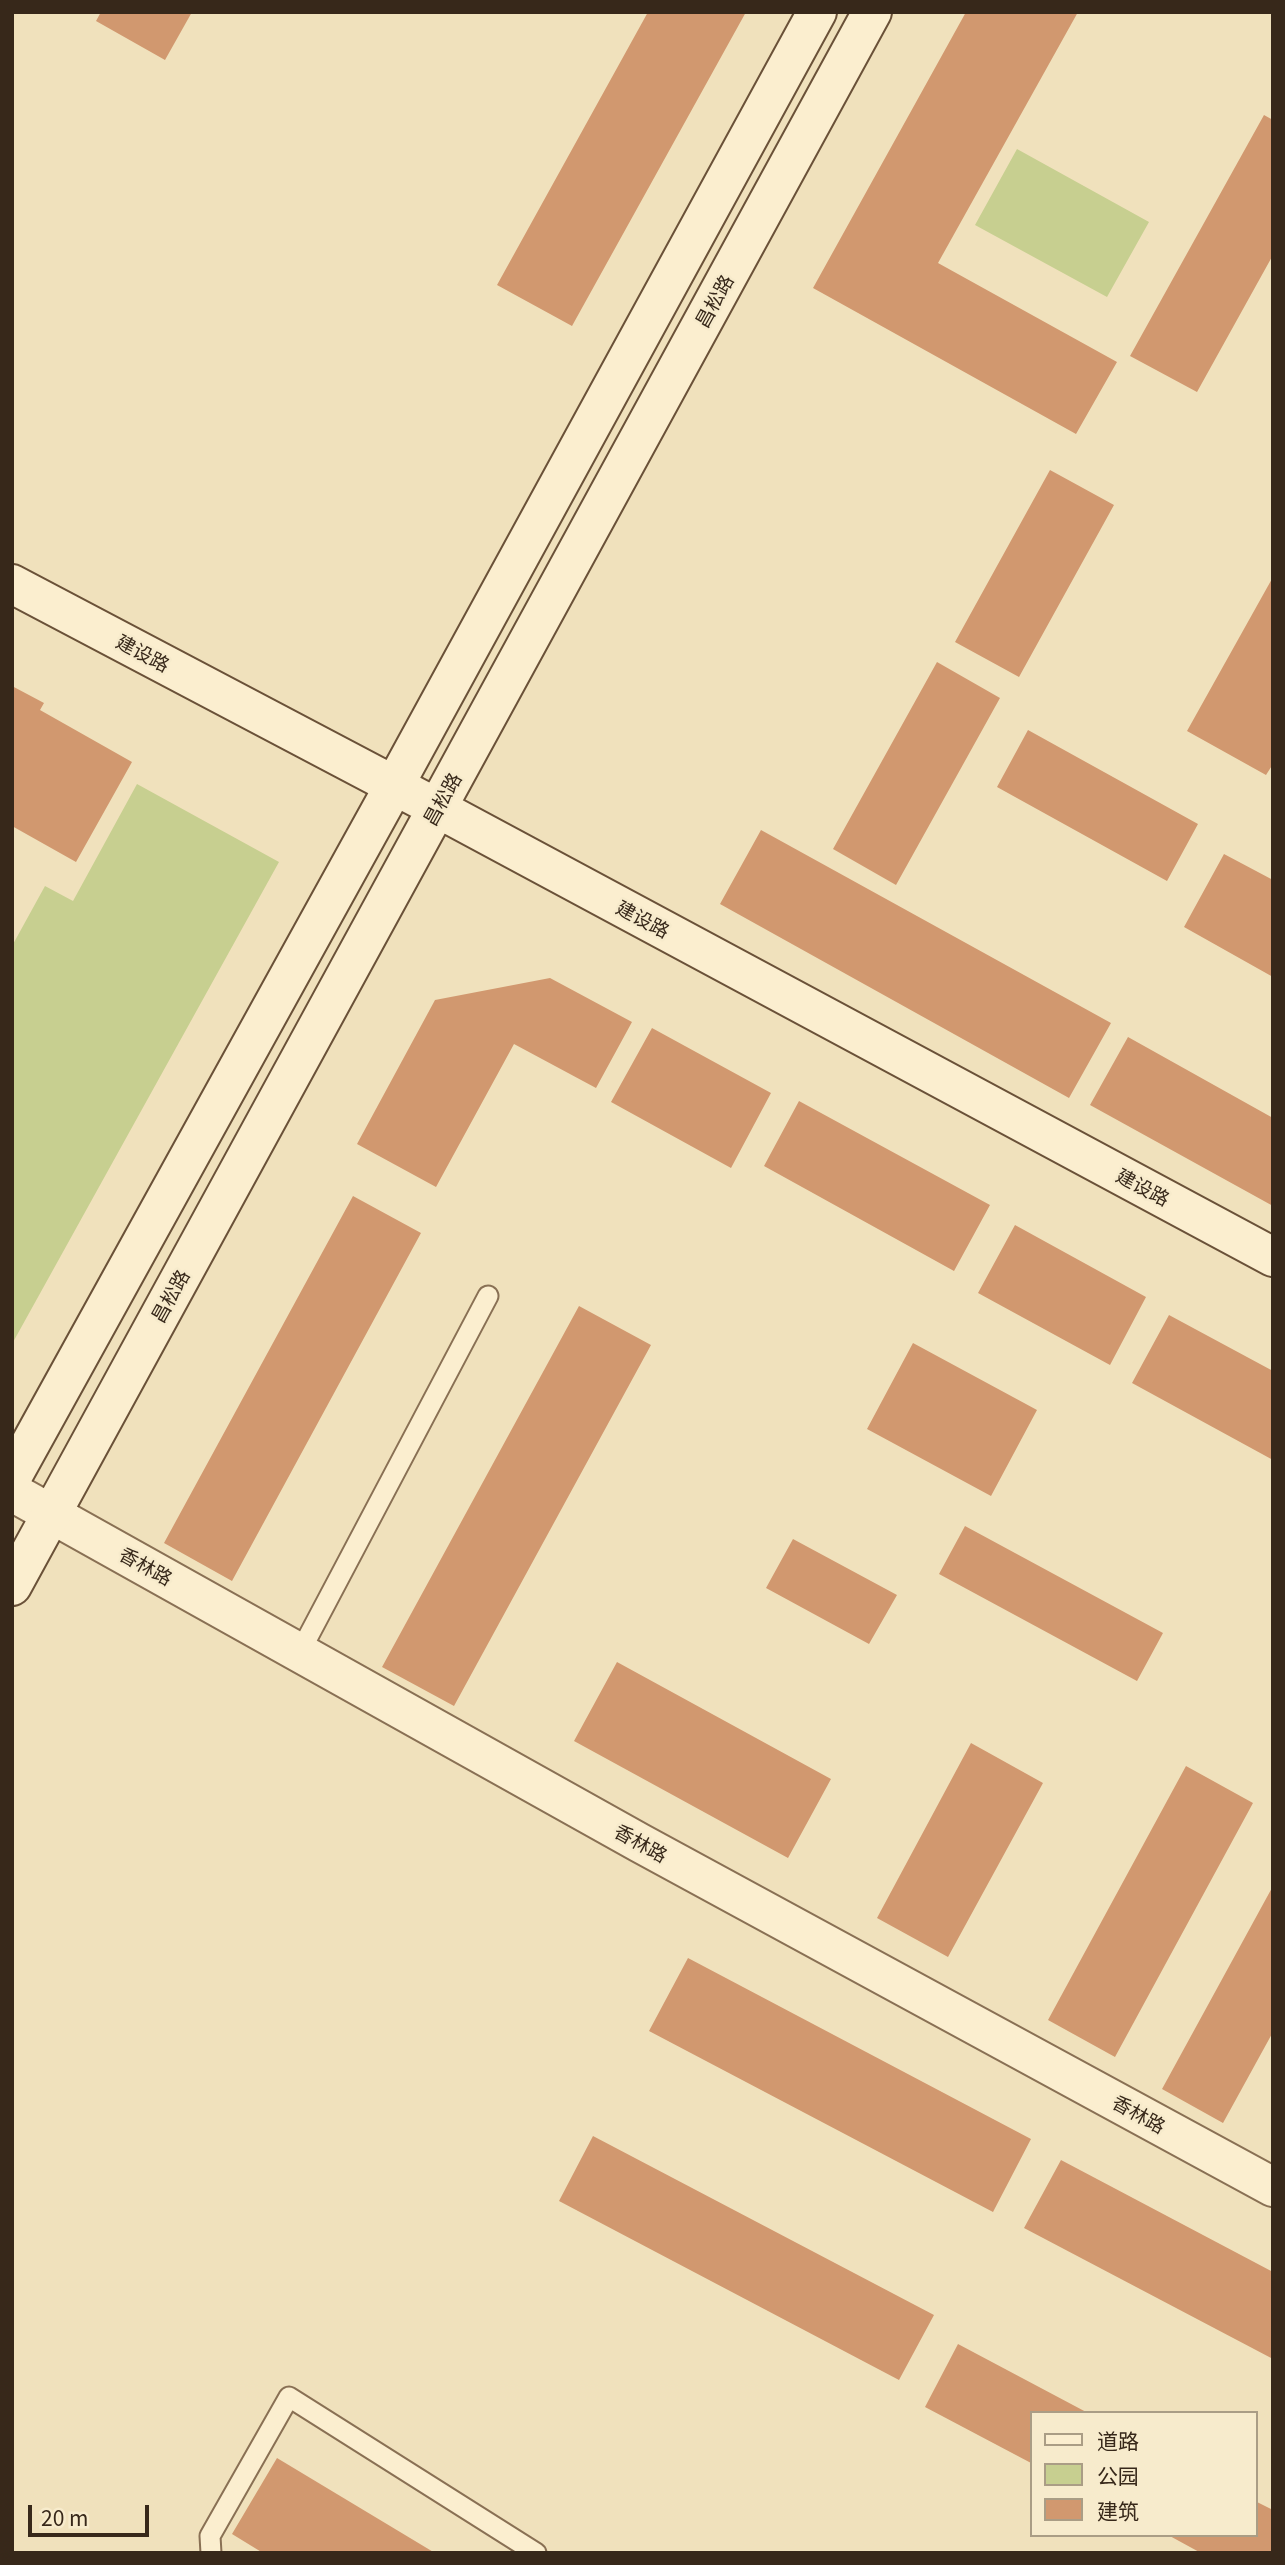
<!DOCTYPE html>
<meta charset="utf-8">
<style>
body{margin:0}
#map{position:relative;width:1285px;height:2565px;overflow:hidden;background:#f0e1bc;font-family:Georgia,"Noto Sans SC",serif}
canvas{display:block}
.frame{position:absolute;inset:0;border:14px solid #37281a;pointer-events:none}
.legend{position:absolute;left:1030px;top:2411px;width:228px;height:126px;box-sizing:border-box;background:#f7ebcc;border:2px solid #aa9d85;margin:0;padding:9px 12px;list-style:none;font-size:21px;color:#37281a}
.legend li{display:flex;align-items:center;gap:14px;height:35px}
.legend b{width:35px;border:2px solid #aa9d85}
.scale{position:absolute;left:28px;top:2505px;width:121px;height:32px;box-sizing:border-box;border:4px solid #37281a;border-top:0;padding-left:9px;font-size:21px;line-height:24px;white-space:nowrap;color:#37281a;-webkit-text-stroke:5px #f7ebcc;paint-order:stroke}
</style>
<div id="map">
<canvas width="1285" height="2565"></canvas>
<div class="frame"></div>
<ul class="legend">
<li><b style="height:9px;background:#fbeecf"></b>道路</li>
<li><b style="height:19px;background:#c7cf90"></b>公园</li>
<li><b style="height:19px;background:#d1986f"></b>建筑</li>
</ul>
<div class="scale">20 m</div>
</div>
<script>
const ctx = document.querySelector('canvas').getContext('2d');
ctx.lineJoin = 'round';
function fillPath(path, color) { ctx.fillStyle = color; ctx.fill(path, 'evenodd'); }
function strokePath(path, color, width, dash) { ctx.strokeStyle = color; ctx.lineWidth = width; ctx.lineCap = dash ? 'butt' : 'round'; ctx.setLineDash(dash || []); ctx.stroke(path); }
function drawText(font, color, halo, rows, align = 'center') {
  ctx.font = font + ' Georgia,"Noto Sans SC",serif'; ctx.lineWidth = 5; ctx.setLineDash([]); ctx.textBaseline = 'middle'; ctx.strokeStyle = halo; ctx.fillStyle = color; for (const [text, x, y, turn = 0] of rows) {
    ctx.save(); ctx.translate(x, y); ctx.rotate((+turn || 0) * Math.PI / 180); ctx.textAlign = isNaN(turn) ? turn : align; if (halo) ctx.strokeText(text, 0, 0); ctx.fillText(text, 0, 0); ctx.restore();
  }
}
fillPath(new Path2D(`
 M1017 149 1149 222 1107 297 975 225Z
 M137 784 279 862 12 1344V946L45 886 73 901Z`), '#c7cf90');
fillPath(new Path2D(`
 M101 12H192L165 60 96 21Z
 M648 12H746L572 326 497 285Z
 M966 12H1078L938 263 1117 362 1076 434 813 288Z
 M1264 115 1273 120V255L1197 392 1130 356Z
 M1050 470 1114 505 1019 677 955 642Z
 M1273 577V764L1266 775 1187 731Z
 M937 662 1000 698 896 885 833 849Z
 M12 686 44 703 40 710 132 762 76 862 12 826Z
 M1028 730 1198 824 1167 881 997 787Z
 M761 830 1111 1023 1069 1098 720 904Z
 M1224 854 1273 880V977L1184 927Z
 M550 978 632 1022 596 1088 514 1044 436 1187 357 1144 435 1000Z
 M652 1028 771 1093 731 1168 611 1102Z
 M1128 1037 1273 1118V1206L1090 1105Z
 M799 1101 990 1205 954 1271 764 1166Z
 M353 1196 421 1233 232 1581 164 1543Z
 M1015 1225 1146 1297 1110 1365 978 1293Z
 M579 1306 651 1345 454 1706 382 1667Z
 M1169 1315 1273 1371V1460L1132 1383Z
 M913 1343 1037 1410 991 1496 867 1429Z
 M965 1526 1163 1633 1137 1681 939 1574Z
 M793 1539 897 1595 869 1644 766 1588Z
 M617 1662 831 1779 788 1858 574 1741Z
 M971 1743 1043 1783 948 1957 877 1918Z
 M1186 1766 1253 1803 1115 2057 1048 2020Z
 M1273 1886V2032L1223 2123 1162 2089Z
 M688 1958 1031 2139 993 2212 649 2031Z
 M593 2136 934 2315 899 2380 559 2201Z
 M1061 2160 1273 2272V2359L1024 2228Z
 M958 2344 1088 2413H1031V2463L925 2407Z
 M277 2458 435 2553H263L232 2534Z
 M1255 2501 1273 2510V2553H1201L1168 2535H1255Z`), '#d1986f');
const lane = new Path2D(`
 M300 1652 488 1296
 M211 2553 210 2536 289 2397 536 2553`);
const street = new Path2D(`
 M12 1492 640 1843 1273 2187`);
const secondary = new Path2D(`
 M12 584 437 808 1273 1257
 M12 1477 394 786 817 12
 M12 1586 872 12`);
strokePath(lane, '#897054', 23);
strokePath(street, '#897054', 42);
strokePath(secondary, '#6a5138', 42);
strokePath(lane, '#fbeecf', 19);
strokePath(street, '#fbeecf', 38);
strokePath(secondary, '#fbeecf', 38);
drawText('19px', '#37281a', '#f7ebcc', [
 ["昌松路",714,301,-61],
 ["建设路",143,653,28],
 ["昌松路",442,799,-61],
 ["建设路",643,919,28],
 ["建设路",1143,1187,28],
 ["昌松路",170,1296,-61],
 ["香林路",146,1566,29],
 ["香林路",641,1843,29],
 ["香林路",1139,2114,29]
]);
</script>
